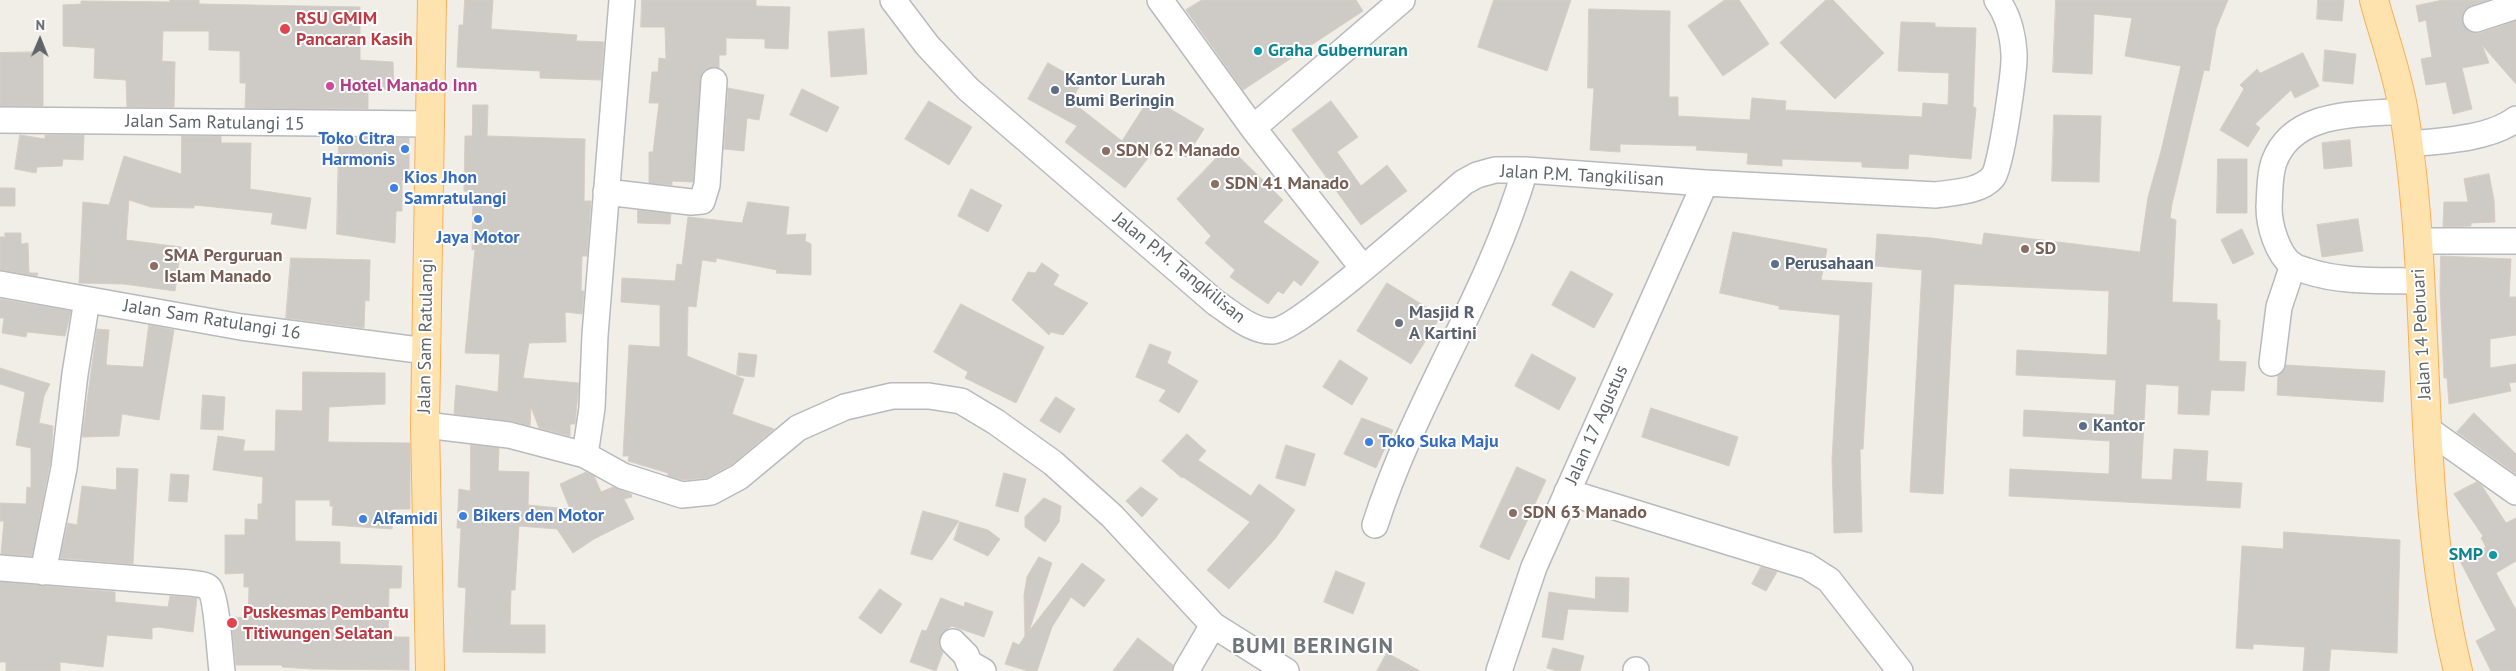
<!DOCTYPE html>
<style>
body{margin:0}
#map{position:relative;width:2516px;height:671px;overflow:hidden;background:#f1ede7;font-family:"PT Sans",sans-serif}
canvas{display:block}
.north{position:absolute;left:15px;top:15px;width:50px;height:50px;-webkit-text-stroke:4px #fff;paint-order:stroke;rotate:1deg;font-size:14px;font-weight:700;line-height:20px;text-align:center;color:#5e6468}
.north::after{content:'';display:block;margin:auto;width:18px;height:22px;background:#5e6468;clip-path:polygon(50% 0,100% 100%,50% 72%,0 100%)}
</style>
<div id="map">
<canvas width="2516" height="671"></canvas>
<div class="north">N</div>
</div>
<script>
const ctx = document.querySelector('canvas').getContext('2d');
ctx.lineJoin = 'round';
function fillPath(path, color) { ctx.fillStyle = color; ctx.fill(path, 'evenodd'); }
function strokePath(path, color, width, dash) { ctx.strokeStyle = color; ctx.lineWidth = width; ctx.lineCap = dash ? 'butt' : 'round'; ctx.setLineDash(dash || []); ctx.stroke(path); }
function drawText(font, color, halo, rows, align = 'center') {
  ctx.font = font + ' "PT Sans",sans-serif'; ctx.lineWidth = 4; ctx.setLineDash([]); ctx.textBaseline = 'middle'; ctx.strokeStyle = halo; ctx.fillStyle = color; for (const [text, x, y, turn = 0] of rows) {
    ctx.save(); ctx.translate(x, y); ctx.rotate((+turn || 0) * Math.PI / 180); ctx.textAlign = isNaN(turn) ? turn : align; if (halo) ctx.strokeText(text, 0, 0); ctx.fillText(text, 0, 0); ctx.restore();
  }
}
const building = new Path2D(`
 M170 0H199V4L360 7V60L393 62 394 89 368 90V109L245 108 246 83H240V51L209 50V31H163L162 61 175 62 174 107H127L126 80 94 78 95 48 63 46V5L81 4V1L170 2Z
 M465 0H493L491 29 577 35 576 41 604 42 601 80 540 78V71L457 67 459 25H463Z
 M642 0H756V6L790 7 788 49 765 48V39L726 38V55H719V68H708L702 73 693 182 672 181V185L649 183V152H653L659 103H649L652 72H658L659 58 666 59 665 27H641Z
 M1202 0H1356L1363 11 1243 90 1186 10Z
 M1494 0H1571L1547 71 1478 47Z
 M1725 0H1739L1769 44 1723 76 1688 26Z
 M1826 0H1833L1884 53 1835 99 1780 43Z
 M2056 0H2228L2216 29 2209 71 2204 70 2172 204 2170 218 2176 220 2172 302 2217 304V320H2220L2219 361 2246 362 2244 391 2211 390 2209 415 2178 414 2179 386 2146 384 2141 479 2172 480 2174 449 2208 451 2206 481 2242 483 2240 508 2009 496 2010 469 2109 474 2110 441 2023 436 2024 410 2114 415 2116 380 2016 375 2017 350 2107 355 2109 291 1954 284 1943 494 1910 492 1922 270 1875 266 1877 234 1932 238 1982 245 1984 233 2140 252 2148 197 2161 151 2181 66 2125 56 2132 18 2094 14 2092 74 2053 72Z
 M2318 0H2344L2342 21 2317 19Z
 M2443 0H2488L2471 6 2462 16 2463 24 2473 33H2480L2516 21V84L2482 45 2489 63 2462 68 2472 109 2453 114 2446 82 2426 85 2421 59 2432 57 2426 20 2419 22 2416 6Z
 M1589 9 1670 11 1669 97H1678V116L1750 120 1752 98 1786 101 1785 110 1922 117 1923 103 1948 105 1949 73 1898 71 1901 22 1935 23V27L1976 28 1973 107 1976 108 1971 159 1909 154 1908 169 1862 167V162L1782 159V166L1747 164 1748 153 1696 150 1697 146 1620 144V152L1590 150 1594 88H1588Z
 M864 29 867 74 831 77 828 32Z
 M2325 50 2356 54 2353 84 2323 81Z
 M43 52V106H0V53Z
 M2303 53 2319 86 2295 98 2291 90 2255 124 2260 128 2248 147 2220 130 2244 89 2240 85 2257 69 2260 73Z
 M1048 63 1082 82 1071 101 1122 141 1150 97 1204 129 1186 157 1161 141 1125 188 1065 142 1077 126 1028 99Z
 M728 88 764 95 759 120 747 118 744 151 724 149Z
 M802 89 839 107 827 132 790 115Z
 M929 101 972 127 949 165 905 139Z
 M1331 101 1358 137 1337 152 1361 186 1387 165 1407 191 1361 225 1292 130Z
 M473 105H488L487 136 585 139 584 201H591L587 256H582L581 291H584L582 314 565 312 566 342 529 343 523 378 579 383 575 424H570V436L539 428 531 407 530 426 511 421 454 414 456 385 498 392 500 354 465 353 475 249 472 250 473 192 464 191 465 136H472Z
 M2054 115 2101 116 2099 182 2052 181Z
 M20 135 45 139V135H84L83 160 63 159 62 166 37 167 36 173 15 169Z
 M182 136H221V143H251L250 189 311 198 306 229 271 224 273 213 194 205V208L151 207 129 200 126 240 181 247 175 291 124 284 79 283 83 202 109 205 124 156 181 174Z
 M339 138H409V180H402V211H396L395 243 337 234Z
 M2350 140 2352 166 2324 169 2322 143Z
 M1228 146 1283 200 1263 222 1319 262 1301 286 1294 280 1283 294 1278 291 1268 304 1230 277 1235 270 1205 243 1211 236 1177 199Z
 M2218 159H2247V213H2217Z
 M2489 174 2494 200 2495 222 2471 223V226L2443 227 2444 202H2468L2464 179Z
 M0 188H15V206H0Z
 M971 189 1002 205 988 232 958 216Z
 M748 202 789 207 786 235 806 234 805 241 811 244V275L776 273 777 270 716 258V262L702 260 696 307 688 306 687 356 744 379 732 414 774 429 731 465 707 478 682 480 668 476V473L628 461 629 456H623L629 345 660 347V305L621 302 622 278 675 281 677 264 682 265 688 217 742 223Z
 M638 210 671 214 670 224 638 223Z
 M2358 219 2363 251 2322 257 2317 225Z
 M2242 229 2254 254 2233 264 2221 240Z
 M1733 232 1827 249 1821 280 1872 283 1863 449H1860L1862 532 1834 533 1832 460 1840 315 1779 309V306L1720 293Z
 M5 233H21V244L28 243 29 273H38L37 276 0 270V237H5Z
 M2441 256 2511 259 2509 297H2516V335L2490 339V368L2516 364V382L2509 383 2511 391 2449 404 2447 378H2444L2440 291Z
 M291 258 370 260 369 301 365 300 364 328 286 318Z
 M1042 263 1059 275 1053 285 1088 303 1063 335 1051 332 1049 335 1012 300 1028 272 1035 273Z
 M1571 271 1613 294 1594 328 1552 305Z
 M1387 283 1441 316 1411 364 1357 331Z
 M0 299 71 311 65 336 27 332 26 337 2 333 4 318H0Z
 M961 304 1044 347 1016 403 965 378 968 372 934 352Z
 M149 325 174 330 159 420 122 414 119 436 82 437 97 329 109 330 106 365 143 367Z
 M1150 344 1171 352 1167 363 1198 381 1179 413 1159 401 1166 390 1136 377Z
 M739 353 757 355 754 377 737 375Z
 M1532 354 1576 378 1559 410 1515 386Z
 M1340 360 1368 378 1352 405 1323 387Z
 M2286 365 2385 371 2383 402 2277 395 2278 376Z
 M0 368 50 384 44 396 39 423 53 426 51 458 32 556 1 554 4 521H0V503L26 504 27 487 31 488V448L16 445 25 392 0 384Z
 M303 372 385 373V404L329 407 328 442 410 443V509H393L392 529 332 525 333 506H330V500H295V541L340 542V564L402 566 401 588H389L388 637H409V670L313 669 282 667V665H236L231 617 248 618 249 587H244V573L225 574V535H245V519L258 520V504H262L263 477 213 470 218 436 245 440 243 451H275L276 410 302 411Z
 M203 395 225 397 223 430 201 429Z
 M1056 397 1075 409 1060 433 1040 421Z
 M1651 408 1738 437 1729 466 1642 437Z
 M2474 413 2516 454V474L2457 432Z
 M1362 418 1393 430 1376 468 1344 454Z
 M1187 434 1206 451 1198 460 1251 496 1259 484 1295 510 1275 539 1229 589 1207 570 1250 522 1183 477 1182 478 1162 461Z
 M471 445 499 448 498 471 529 472 528 505 570 509 560 484 586 472 594 476 601 492 613 487 631 494 632 497 624 499 634 519 594 539 573 553 557 529 519 526 515 590H511L510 625H545V653L463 652 466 588 458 587 461 528H457L459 489 470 491Z
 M1286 445 1315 454 1305 486 1276 478Z
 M1517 467 1546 480 1509 560 1480 547Z
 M117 468 138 469 133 564 60 558 68 523 77 525 82 486 116 490Z
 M1004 473 1026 479 1018 512 996 506Z
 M171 474 189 475 187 502 169 501Z
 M2477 482 2482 486 2506 523 2516 518V561L2496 573 2516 610V671H2491L2476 641 2496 630 2460 561 2486 547 2481 538 2483 536 2454 494Z
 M1141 487 1158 499 1142 517 1126 501Z
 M1044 498 1061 506 1059 522 1045 542 1025 527V517Z
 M923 511 959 521 932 560 911 554Z
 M960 522 988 530 1000 539 988 556 954 540Z
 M2284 532 2400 540 2397 653 2331 649 2329 671H2303L2305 647 2253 644V649L2236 648 2242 546 2283 549Z
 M1039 557 1052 563 1029 631 1082 563 1105 580 1084 607 1071 597 1052 627 1037 671H1028L1005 664 1013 642 1019 645 1025 636 1024 595 1027 577Z
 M1761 567 1777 572 1766 591 1752 584Z
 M1336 571 1365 583 1353 614 1324 602Z
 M1596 577 1629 578 1628 612 1568 609 1563 640 1542 637 1549 592 1595 599Z
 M0 582 115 592V602L168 607 170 596 197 598 193 632 158 627 152 628V639L107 635 103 667 60 662V671H6V662H0Z
 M880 589 902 604 881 634 859 618Z
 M941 598 964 607 965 602 993 612 984 637 952 626 943 632 939 645 943 652 936 671 910 662 922 630 926 631Z
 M1138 638 1173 665 1172 671H1113Z
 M1553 648 1584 656 1580 671H1557L1547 668Z
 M1387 653 1420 671H1377Z`);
fillPath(building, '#cecac5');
strokePath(building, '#d7cdc4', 1);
const minor = new Path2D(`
 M893 0 927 45 968 89 1216 303C1233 314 1252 332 1273 331 1298 330 1436 206 1464 182L1477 175 1495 170H1525L1705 183 1936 195C1955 192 1980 192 1993 177 2001 169 2015 68 2014 54 2013 35 2008 15 1997 0
 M1160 0 1253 128 1362 267
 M2476 19 2516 6
 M2404 111C2358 115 2293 110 2274 162 2269 176 2270 192 2269 207 2269 225 2277 254 2293 266 2296 268 2303 269 2307 271 2344 283 2382 280 2421 281
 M0 120 431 124
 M1253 128 1402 0
 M2408 144C2441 141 2490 139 2516 119
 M606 192 691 202 702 201 707 185 714 81
 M2417 241H2516
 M0 284 241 327 426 351
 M2272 363 2279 307 2293 265
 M425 425 509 435 585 455 623 476 682 495 711 492 739 477 798 428 845 407 892 396H929L961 401 996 422 1053 463 1112 516 1213 625 1286 671
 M2427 429 2516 492
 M585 455 592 408 595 335 622 0
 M1567 492 1807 566 1829 580 1900 671
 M1375 525C1414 402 1489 294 1525 170
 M0 568 190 583C196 584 205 584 209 588 217 597 220 657 222 671
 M43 572 64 468 75 374 87 300
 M953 642 966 655 969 663 983 671
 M1186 671 1213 625
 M1499 671 1534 567 1705 183
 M1636 671V670`);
const major = new Path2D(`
 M2374 0C2384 37 2398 75 2404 113 2434 298 2413 489 2458 671
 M430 671 425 425 432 0`);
strokePath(minor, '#b7bbbe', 28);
strokePath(major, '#fdae54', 30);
strokePath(minor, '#fff', 25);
strokePath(major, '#ffe3ae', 28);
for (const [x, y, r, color] of [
 [285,29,6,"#e0444e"],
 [1258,51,5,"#0f9aa8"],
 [330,86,5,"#d1479c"],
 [1055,90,5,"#5c6f8a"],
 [405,149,5,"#3f7fe0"],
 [1106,151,5,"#8d6e63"],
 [1215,184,5,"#8d6e63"],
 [394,188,5,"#3f7fe0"],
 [478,219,5,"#3f7fe0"],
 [2025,249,5,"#8d6e63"],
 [1775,264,5,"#5c6f8a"],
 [154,266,5,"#8d6e63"],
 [1399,323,5,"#6b7280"],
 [2083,426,5,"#5c6f8a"],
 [1369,442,5,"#3f7fe0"],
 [1513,513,5,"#8d6e63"],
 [463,516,5,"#3f7fe0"],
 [363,519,5,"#3f7fe0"],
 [2493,555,5,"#0f9aa8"],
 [232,623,6,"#e0444e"]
]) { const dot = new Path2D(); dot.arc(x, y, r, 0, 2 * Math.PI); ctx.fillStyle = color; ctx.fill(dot); strokePath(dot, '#fff', 2); }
drawText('bold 18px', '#be3a42', '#fff', [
 ["RSU GMIM",296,19],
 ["Pancaran Kasih",296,40],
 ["Puskesmas Pembantu",243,613],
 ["Titiwungen Selatan",243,634]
], 'left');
drawText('bold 18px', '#0d838f', '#fff', [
 ["Graha Gubernuran",1268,51],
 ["SMP",2483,555,"right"]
], 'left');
drawText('bold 18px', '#4e5e75', '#fff', [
 ["Kantor Lurah",1065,80],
 ["Bumi Beringin",1065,101],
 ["Perusahaan",1785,264],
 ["Kantor",2093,426]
], 'left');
drawText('bold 18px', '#b23c85', '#fff', [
 ["Hotel Manado Inn",340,86]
], 'left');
drawText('18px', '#5e6468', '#fff', [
 ["Jalan Sam Ratulangi 15",215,123,1],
 ["Jalan P.M. Tangkilisan",1582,176,3],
 ["Jalan P.M. Tangkilisan",1179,268,39],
 ["Jalan Sam Ratulangi 16",212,320,9],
 ["Jalan 14 Pebruari",2422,334,-93],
 ["Jalan Sam Ratulangi",426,336,-89],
 ["Jalan 17 Agustus",1597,425,-66]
]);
drawText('bold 18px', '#366cbe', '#fff', [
 ["Toko Citra",395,139,"right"],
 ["Harmonis",395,160,"right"],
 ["Kios Jhon",404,178],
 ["Samratulangi",404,199],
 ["Jaya Motor",478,238,"center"],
 ["Toko Suka Maju",1379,442],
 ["Bikers den Motor",473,516],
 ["Alfamidi",373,519]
], 'left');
drawText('bold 18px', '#785e54', '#fff', [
 ["SDN 62 Manado",1116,151],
 ["SDN 41 Manado",1225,184],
 ["SD",2035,249],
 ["SMA Perguruan",164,256],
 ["Islam Manado",164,277],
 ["SDN 63 Manado",1523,513]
], 'left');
drawText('bold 18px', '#5b616d', '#fff', [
 ["Masjid R",1409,313],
 ["A Kartini",1409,334]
], 'left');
ctx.letterSpacing = '1px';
drawText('bold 22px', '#6f767a', '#fff', [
 ["BUMI BERINGIN",1313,647]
]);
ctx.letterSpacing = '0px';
</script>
